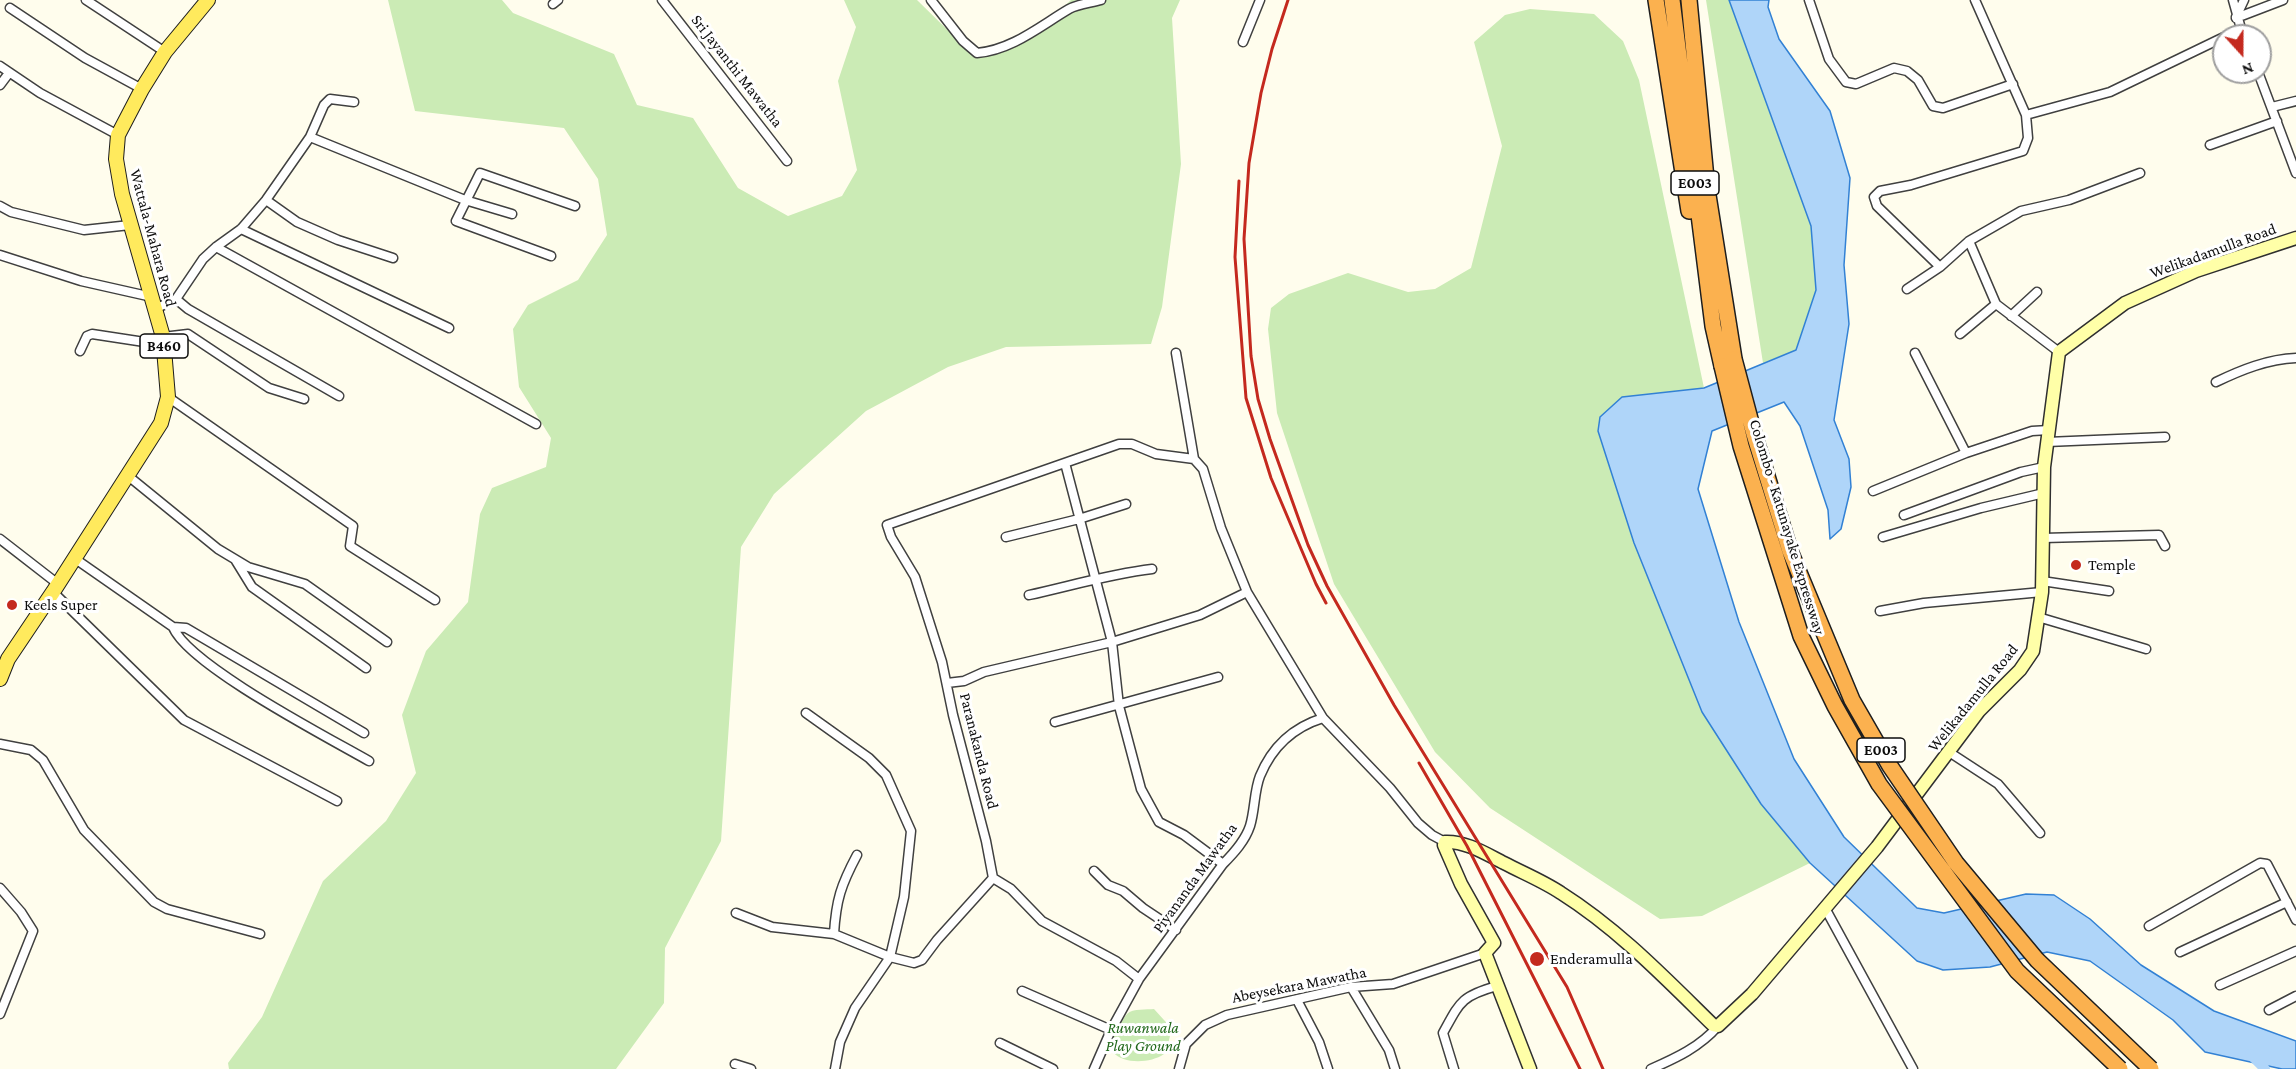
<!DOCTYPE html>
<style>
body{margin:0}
#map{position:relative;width:2296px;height:1069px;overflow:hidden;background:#fffded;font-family:"Crimson Pro",serif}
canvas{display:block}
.north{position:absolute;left:2212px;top:24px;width:60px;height:60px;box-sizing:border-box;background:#fff;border:2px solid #9e9e9e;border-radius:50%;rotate:159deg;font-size:16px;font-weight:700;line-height:24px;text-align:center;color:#0d0d0d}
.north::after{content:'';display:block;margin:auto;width:21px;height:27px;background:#c4291e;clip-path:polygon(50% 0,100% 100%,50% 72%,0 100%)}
</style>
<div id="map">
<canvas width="2296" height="1069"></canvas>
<div class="north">N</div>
</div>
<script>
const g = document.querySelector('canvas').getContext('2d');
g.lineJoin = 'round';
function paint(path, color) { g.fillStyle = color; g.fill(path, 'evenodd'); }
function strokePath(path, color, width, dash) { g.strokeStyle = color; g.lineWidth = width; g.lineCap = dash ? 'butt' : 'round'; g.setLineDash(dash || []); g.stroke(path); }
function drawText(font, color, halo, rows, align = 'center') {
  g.font = font + ' "Crimson Pro",serif'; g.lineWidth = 6; g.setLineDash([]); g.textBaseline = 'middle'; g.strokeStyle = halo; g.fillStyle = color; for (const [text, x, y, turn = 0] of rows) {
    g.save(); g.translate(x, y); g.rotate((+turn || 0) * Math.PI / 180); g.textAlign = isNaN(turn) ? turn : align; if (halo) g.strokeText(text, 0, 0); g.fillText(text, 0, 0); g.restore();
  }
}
paint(new Path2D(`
 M388 0H502L513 13 614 54 637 105 693 118 738 188 788 216 842 196 857 170 838 81 856 27 844 0H917L966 48H994L1046 23 1071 0H1180L1172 18 1181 164 1162 307 1151 344 1006 347 948 367 866 411 774 494 741 547 721 841 665 948 664 1003 616 1069H229L228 1063 262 1017 323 881 386 821 416 773 402 715 426 651 468 602 480 514 492 488 546 467 551 438 519 387 513 329 528 305 578 280 607 235 598 179 564 128 415 111Z
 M1706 0H1729L1811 226 1816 290 1796 350 1763 363Z
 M1530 9 1594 14 1623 41 1639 80 1704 388 1622 397 1599 431 1634 543 1702 712 1761 804 1810 863 1702 916 1660 919 1490 808 1435 752 1334 584 1277 413 1268 329 1271 308 1289 294 1348 273 1408 292 1435 289 1471 268 1502 146 1474 42 1505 15Z
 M1154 1009 1174 1031 1171 1032C1169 1038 1168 1049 1164 1054 1143 1069 1090 1061 1119 1026 1122 1022 1124 1017 1127 1014 1133 1008 1147 1010 1154 1009Z`), '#cbebb5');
const water = new Path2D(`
 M1729 0H1769L1768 7 1779 39 1830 111 1850 178 1844 265 1849 324 1834 420 1849 459 1851 487 1841 529 1830 539 1828 510 1800 426 1784 402 1712 431 1698 489 1739 622 1794 759 1844 837 1917 908 1944 913 2026 894 2054 895 2090 919 2141 965 2214 1011 2296 1041V1069H2282L2205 1052 2173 1020 2090 961 2047 952 1990 967 1943 970 1917 961 1810 863 1761 804 1702 712 1634 543 1598 431 1600 417 1622 397 1704 388 1796 350 1816 290 1811 226Z`);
paint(water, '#afd5f9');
strokePath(water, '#3281d4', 1.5);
strokePath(new Path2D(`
 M2250 1054 2265 1069`), '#afd5f9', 10);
const street = new Path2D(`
 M86 0 165 52
 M662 0 787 161
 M931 0 963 41 977 53C1012 50 1040 26 1069 9 1078 4 1091 3 1101 0
 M1809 0 1829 59 1846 82 1856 84 1894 68 1907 71 1918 80 1933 106 1943 108 2013 84
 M2233 0 2243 36
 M553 4 558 0
 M10 8 85 58 142 89
 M2236 17 2244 0
 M2236 18 2283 0
 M2226 36 2241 29
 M1243 42 1260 0
 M0 66 40 93 118 135
 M2258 72 2296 173
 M0 85 9 73
 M2272 107 2296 101
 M2026 115 2110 92 2224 37
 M310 137 465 200 512 214
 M2210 145 2277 121
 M266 200 297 222 338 240 393 258
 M0 206 11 212 84 230 130 225
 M241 229 449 328
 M1969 241 1996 304 2059 352
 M216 247 536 424
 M0 255 81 281 152 297
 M551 256 456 221 480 173 575 206
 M1940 267 1877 206 1874 197 1880 191 1911 185 2023 151 2028 138 2026 115 1975 0
 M1907 289 1940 267 1969 241 2021 211 2069 200 2140 173
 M176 299 188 309 339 396
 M155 309 176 299 203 259 216 247 241 229 266 200 310 137 324 105 330 99 354 102
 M2011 316 2037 292
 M1960 334 1996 304
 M163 337 188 334 269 388 304 399
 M80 351 87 336 92 334 164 345
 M1176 353 1194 459
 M1915 353 1966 453 2032 431 2049 430
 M2216 382C2241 370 2268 359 2296 358
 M168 397 353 526 350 546 435 600
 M2047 442 2165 437
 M1065 463 1112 642 1119 706 1141 789 1159 822 1184 835 1223 864
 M127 475 218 549 248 567 305 584 387 642
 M1873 491 1966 453
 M1904 515 2021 472 2044 467
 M1006 537 1079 519 1126 504
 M1883 537 1981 508 2044 493
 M2043 538 2159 535 2165 546
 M0 539 58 584
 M74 558 173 627 186 628 203 638 364 733
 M236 561 252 587 366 668
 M2042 581 2109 591
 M53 592 184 720 337 801
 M1029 595C1070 586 1110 574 1152 569
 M1880 611 1924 603 2042 592
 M2038 617 2146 649
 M173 627C188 665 329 738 369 761
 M947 683 964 681 984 672 1112 642 1200 615 1247 592
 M806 713 869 758 886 775 911 831 904 897 890 957 914 963 922 960 937 940 993 878 986 841 953 715 942 662 915 577 891 537 887 525 1119 444H1132L1156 454 1194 459 1203 469 1221 528 1247 592 1323 718 1390 788 1418 823 1432 835 1445 842
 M1055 722 1218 677
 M0 744 31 750 43 760 84 830 154 902 167 909 260 934
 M1949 752 1998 784 2040 833
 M1094 871 1108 885 1123 891 1143 908 1176 930
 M993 878 1011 889 1042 921 1116 961 1139 979
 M0 888 21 912 33 931 0 1014
 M1825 908 1913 1069
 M736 913 772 927 834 934 890 957 855 1008 840 1042 835 1069
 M2149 926 2260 863 2267 864 2296 920
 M834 934C836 900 841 885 857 855
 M2180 952 2287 902
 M2220 985 2296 951
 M1351 987 1389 1050 1395 1069
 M1022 991 1111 1030
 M1297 1000 1319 1042 1328 1069
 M2269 1010 2296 996
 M1000 1043 1053 1069
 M735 1064 751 1069
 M1094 1069 1111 1030 1139 979 1223 864C1234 853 1245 841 1250 826 1255 810 1254 791 1260 776 1272 747 1294 727 1323 718
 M1179 1069 1186 1044 1205 1025 1227 1015 1351 987 1393 984 1485 953
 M1454 1069 1443 1033C1460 1002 1461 996 1497 986
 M1651 1069C1676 1058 1700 1047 1718 1026`);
const secondary = new Path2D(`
 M1530 1069 1485 953 1494 943 1461 884 1444 845 1445 842C1466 841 1486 854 1504 863 1523 873 1543 881 1561 893 1618 929 1665 978 1713 1025L1718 1026 1752 994 1877 847 1979 711 2020 670 2033 651 2042 592 2044 467 2059 352 2125 303 2196 271 2296 238`);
const primary = new Path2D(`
 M0 679 8 659 53 592 161 423 168 397 163 337 122 194 116 159 118 135 142 89 165 52 208 0`);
const highway = new Path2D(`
 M1656 0 1689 211
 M1672 0 1713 326 1722 366
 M1689 0 1707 189 1734 359`);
strokePath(street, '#404040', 11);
strokePath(secondary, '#2f2f2f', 15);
strokePath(primary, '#1e1e1e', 16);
strokePath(highway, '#1e1e1e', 18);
strokePath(street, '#fff', 8);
strokePath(secondary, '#ffffa8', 12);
strokePath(primary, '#ffea5d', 14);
strokePath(highway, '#fbb14f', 15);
strokePath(new Path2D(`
 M1288 0 1272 49 1261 93 1249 163 1244 239 1251 356 1258 399 1270 439 1308 545 1327 586 1394 705 1567 987 1603 1069
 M1239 181 1235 257 1246 398 1271 478 1316 584 1326 603
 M1419 763 1467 846 1580 1069`), '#c4291e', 3);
const highwayBridge = new Path2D(`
 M1734 359 1754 434 1790 551 1852 700 1890 766 1956 863 2037 960 2151 1069
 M1722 366 1741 446 1801 636 1835 706 1879 784 2017 971 2120 1069`);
strokePath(highwayBridge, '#1e1e1e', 18, []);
strokePath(highwayBridge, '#fbb14f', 15);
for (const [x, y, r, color] of [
 [2076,565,6,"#c4291e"],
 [12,605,6,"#c4291e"],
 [1537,959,8,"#c4291e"]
]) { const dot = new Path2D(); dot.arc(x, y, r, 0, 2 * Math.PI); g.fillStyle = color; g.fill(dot); strokePath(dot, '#fff', 2); }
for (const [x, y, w] of [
 [1695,183,48],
 [164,346,48],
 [1881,750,48]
]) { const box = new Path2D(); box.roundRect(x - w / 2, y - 12, w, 24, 4.5); g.fillStyle = '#fff'; g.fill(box); strokePath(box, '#0d0d0d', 1.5); }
drawText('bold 15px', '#0d0d0d', null, [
 ["E003",1695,183],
 ["B460",164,346],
 ["E003",1881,750]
]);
drawText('16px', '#0d0d0d', '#fff', [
 ["Sri Jayanthi Mawatha",737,71,52],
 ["Wattala-Mahara Road",153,238,75],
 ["Welikadamulla Road",2213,251,-20],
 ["Colombo - Katunayake Expressway",1787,527,73],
 ["Welikadamulla Road",1973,698,-51],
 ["Paranakanda Road",979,751,76],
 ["Piyananda Mawatha",1195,878,-54],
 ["Abeysekara Mawatha",1299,985,-11]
]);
drawText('16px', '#0d0d0d', '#fff', [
 ["Temple",2088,565],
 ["Keels Super",24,605],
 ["Enderamulla",1550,959]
], 'left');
drawText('italic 16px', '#21681a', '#fff', [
 ["Ruwanwala",1143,1028],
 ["Play Ground",1143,1046]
]);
</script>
